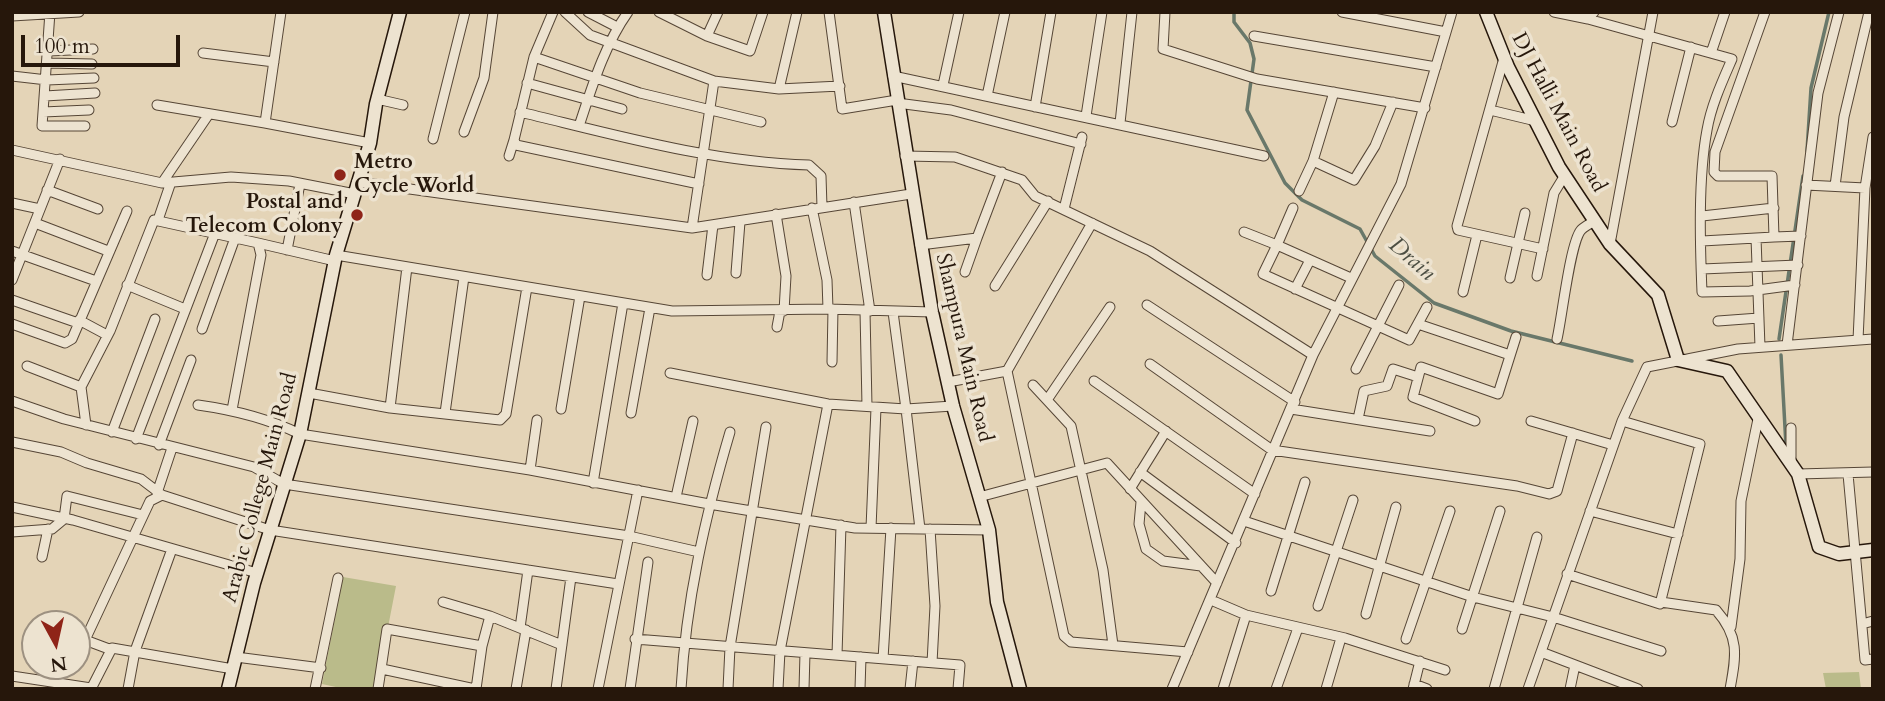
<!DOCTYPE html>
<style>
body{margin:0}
#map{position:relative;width:1885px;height:701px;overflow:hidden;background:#e4d4b7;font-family:Cardo,serif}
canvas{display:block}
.frame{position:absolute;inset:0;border:14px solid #26170b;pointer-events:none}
.north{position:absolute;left:21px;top:610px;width:70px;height:70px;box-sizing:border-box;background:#ede3d0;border:2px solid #9d9181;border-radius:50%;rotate:172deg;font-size:19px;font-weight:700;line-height:28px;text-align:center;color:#26170b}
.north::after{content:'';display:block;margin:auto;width:24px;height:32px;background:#8f2418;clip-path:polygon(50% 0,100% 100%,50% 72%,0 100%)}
.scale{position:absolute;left:21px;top:35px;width:159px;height:32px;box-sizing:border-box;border:4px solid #26170b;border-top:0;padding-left:9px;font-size:21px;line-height:24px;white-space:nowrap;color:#26170b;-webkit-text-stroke:5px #ede3d0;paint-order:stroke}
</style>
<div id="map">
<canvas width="1885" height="701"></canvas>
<div class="frame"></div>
<div class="north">N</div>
<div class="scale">100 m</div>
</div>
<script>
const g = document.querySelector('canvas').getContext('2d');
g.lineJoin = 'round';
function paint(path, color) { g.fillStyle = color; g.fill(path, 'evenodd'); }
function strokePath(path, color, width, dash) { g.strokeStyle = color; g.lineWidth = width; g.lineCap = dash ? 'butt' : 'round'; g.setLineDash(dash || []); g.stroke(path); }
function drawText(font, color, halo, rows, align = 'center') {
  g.font = font + ' Cardo,serif'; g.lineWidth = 7; g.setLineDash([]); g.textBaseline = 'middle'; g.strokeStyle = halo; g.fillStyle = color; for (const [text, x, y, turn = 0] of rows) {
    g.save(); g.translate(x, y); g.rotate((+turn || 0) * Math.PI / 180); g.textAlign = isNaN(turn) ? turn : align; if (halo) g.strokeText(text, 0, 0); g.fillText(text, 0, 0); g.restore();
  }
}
paint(new Path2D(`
 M343 577 396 586 376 689H345L322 684Z
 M1859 672 1861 689H1826L1823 673Z`), '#babb8a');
strokePath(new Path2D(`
 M1234 12V22L1250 43 1254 59 1247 110 1285 183 1302 200 1360 229 1375 256 1434 303 1511 331 1632 361
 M1807 151 1811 88 1829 12
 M1779 339 1803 176
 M1781 355 1786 446`), '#69786a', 3.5);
const street = new Path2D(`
 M50 12 42 126H85
 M553 12 534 57 514 140 516 145 699 184
 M565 12 590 35 714 81 779 89 840 86
 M588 12 617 27
 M659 12 707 36 750 51 763 12
 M829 12 842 109 897 100
 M1165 12 1163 49 1257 79 1425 108
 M1342 12 1446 32
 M1554 12 1588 19
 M1594 12 1588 19 1732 59C1722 82 1711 106 1707 130 1698 178 1700 244 1702 292L1750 291 1795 285
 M12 16 79 12
 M707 36 718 12
 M1254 36 1436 67
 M49 51 93 49
 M203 53 274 62
 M1711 53 1725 12
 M534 57 640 93 761 122
 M1504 58 1457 226 1458 230 1543 249
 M48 63 92 64
 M12 76 47 80 94 78
 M893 76 1264 156
 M527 83 622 109
 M943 85 959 12
 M779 89 797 12
 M45 96 95 93
 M987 96 1005 12
 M377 99 403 105
 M897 103 951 110 1081 144
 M157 105 265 123 281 12
 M1035 107 1051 12
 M1490 110 1536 121
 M43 112 89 110
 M520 112C616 135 710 162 809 165L821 176 822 207
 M1086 116 1102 12
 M1672 122 1691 47
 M265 123 370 143
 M1120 123 1132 12
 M579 126C592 87 604 46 628 12
 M464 132 484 78 493 12
 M433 139 465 12
 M12 150 162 183 209 114
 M509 156 514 140
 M905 156 955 157 1022 180 1035 196 1150 251 1313 355
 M1313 161 1354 180 1375 146 1393 102
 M359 182 692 228 911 194
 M162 183 231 177 289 181 355 194
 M1806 185 1865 188
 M1835 186 1844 117 1869 12
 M47 190 98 209
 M1299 191 1313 161 1334 92
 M854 202 870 311
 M12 203 40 209
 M812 208 827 280 828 309
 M1293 208 1277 245 1351 278
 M1064 209 1082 137
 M776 214 786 276 784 311
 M1702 216 1774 208
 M158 220 171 182
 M35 223 108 251
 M1092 223 1007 371 1064 636 1071 642 1188 652
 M692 228 714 81
 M1244 232 1277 245 1263 274 1409 340 1427 307
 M1774 237 1801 236
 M1756 238 1760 347
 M1702 241 1774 237 1772 176H1718L1714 172 1715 152 1765 12
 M1610 244 1653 12
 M920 245 977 238 1002 172
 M287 250 300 184
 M12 251 96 281
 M336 255 672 311 828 309 932 312
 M1702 269 1798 265
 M965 272 977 238
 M736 273 740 222
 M707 275 713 225
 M1537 276 1554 193 1565 175
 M1510 278 1525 213
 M12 280 60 159
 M127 285 185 309
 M995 286 1048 201
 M1295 289 1310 260
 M1463 292 1477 235
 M12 300 78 323
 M1147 305 1295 402
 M865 311 867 406
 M79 320 107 335
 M1718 321 1759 318
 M12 324 65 343 72 339 127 211
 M1418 324 1510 355
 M777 327 780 311
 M202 329 235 238
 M1557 339C1562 318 1570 243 1581 230 1584 227 1591 223 1595 221
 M1858 340 1865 188 1873 137
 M1787 345 1818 93 1839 12
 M832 362 833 309
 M1150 364 1272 450 1517 486 1549 494 1557 491 1573 433
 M27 366 81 387 86 425
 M1356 369 1399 285
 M670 373 828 404 906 409 893 312
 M1094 381 1255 494
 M948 382 1007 371
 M1033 385 1071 426 1103 570 1113 645
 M81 387 110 331 154 220 258 243
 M309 393 390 408 500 420 506 414 527 287
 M1047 400 1110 307
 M12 401 64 419 254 467 284 484 629 536 699 552
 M198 405C234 410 267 418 300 434L530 470 709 504 855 528 989 530
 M390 408 407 267
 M561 409 580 296
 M1291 409 1430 431
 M232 410 261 255 258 243 335 261
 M445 413 464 277
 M631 413 650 308
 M1358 419 1364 391 1387 386 1393 369 1418 377
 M1475 421 1413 397 1421 367 1498 394 1516 337
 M1531 421 1613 445
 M1791 428V463
 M112 432 155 319
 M136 439 215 233
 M12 442 61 452 87 463 141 479 162 495 270 530 618 584
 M159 445 191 360
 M530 470 537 420
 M1140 472 1236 543
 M1798 474 1873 472
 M1848 474 1865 660 1873 659
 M593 483 623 303
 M1130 489 1166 431
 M157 493 172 448
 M676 497 693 421
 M979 497 1107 463 1217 583
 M1141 502 1139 524 1146 549 1163 561 1201 566
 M12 507 73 520 257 573
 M1590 511 1678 534
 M64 519 67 496 143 515
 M1244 521 1473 597 1553 617 1661 651
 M871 528 876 408
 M920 529 906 409 953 406
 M930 529 935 606 932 663
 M12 532 52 529 64 519
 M42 557 48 529
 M1567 574 1660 604 1700 444 1622 421
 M1271 591 1305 482
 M1211 600 1246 615 1345 638 1445 670
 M443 602 490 616 562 645
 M1661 602 1716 610C1740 637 1736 656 1730 689
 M1318 606 1353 500
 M1366 614 1396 507
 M1862 624 1873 621
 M1731 627 1740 559 1741 501 1758 419
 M520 628 528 570
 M1462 629 1500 511
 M635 639 960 665 958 689
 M1406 639 1450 511
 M482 646 490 616
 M109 649 85 640 150 501 162 495
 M1541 652 1638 689
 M837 655 841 525
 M236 657 321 668
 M883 659 891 528
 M382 669 475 689
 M12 676 91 688
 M1414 684 1427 689
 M91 689 112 648 233 669
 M128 689 135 651 172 549
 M315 689 338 578
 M378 689 387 629 482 646 476 689
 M516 689 526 630
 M556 689 571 577
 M598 689 638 490
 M630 689 648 562
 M681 689C686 601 705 517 730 432
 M728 689 730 647 766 427
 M778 689 780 651 828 404
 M804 689 805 653
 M860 689 861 657
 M910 689 913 661
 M1172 689 1313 355 1401 184 1452 12
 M1223 689 1246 615
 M1276 689 1298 628
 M1326 689 1341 638
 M1413 689 1420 661
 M1494 689 1537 537
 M1528 689 1622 421 1647 367 1738 349 1873 339
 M1570 689 1575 665`);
const secondary = new Path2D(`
 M884 12 932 312 953 406 989 530 997 602 1020 689
 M1486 12 1508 67 1559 167 1610 244 1658 295 1678 360 1727 371 1798 474 1819 547 1839 554 1873 550
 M228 689 254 583 300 434 336 255 370 143 376 104 400 12`);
strokePath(street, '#564636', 11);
strokePath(secondary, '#26170b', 15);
strokePath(street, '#ede3d0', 9);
strokePath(secondary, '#ede3d0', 12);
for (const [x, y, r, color] of [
 [340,175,7,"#8f2418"],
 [357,215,7,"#8f2418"]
]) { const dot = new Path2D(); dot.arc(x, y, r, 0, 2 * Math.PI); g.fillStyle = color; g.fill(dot); strokePath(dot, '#ede3d0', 2.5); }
drawText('21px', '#26170b', '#ede3d0', [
 ["DJ Halli Main Road",1558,113,62],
 ["Shampura Main Road",963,348,77],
 ["Arabic College Main Road",261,488,-75]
]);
drawText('bold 21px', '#26170b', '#ede3d0', [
 ["Metro",354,163],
 ["Cycle World",354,187],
 ["Postal and",343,203,"right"],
 ["Telecom Colony",343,227,"right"]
], 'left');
drawText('italic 23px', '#4d4f43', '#ede3d0', [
 ["Drain",1411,260,41]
]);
</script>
